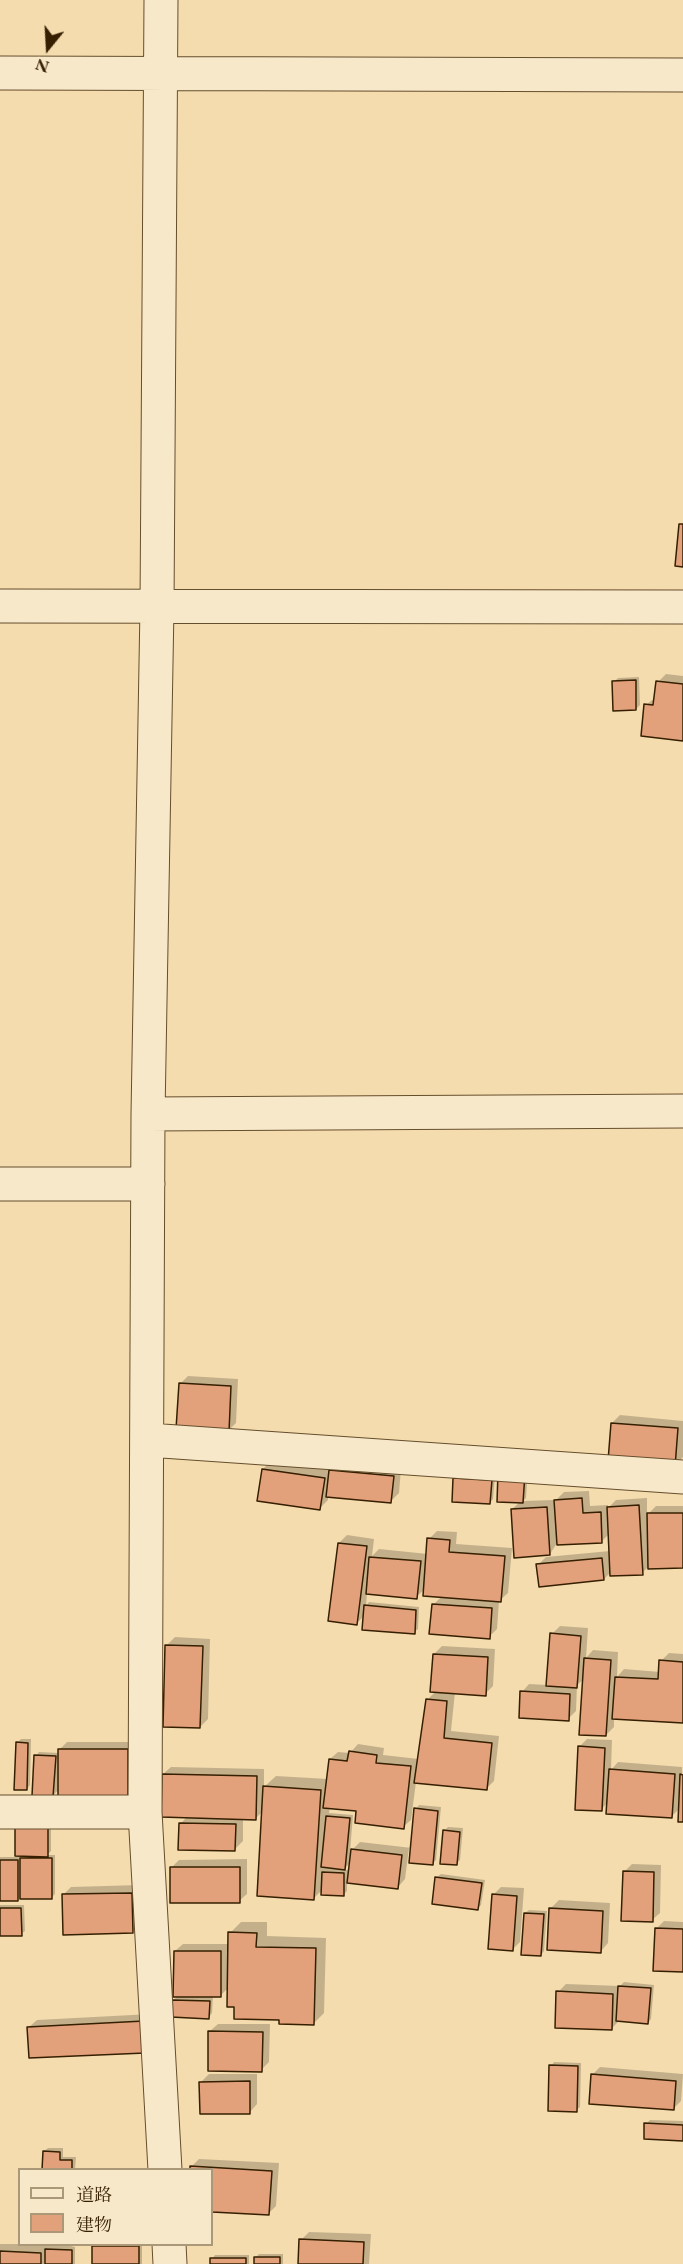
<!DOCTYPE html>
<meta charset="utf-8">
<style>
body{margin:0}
#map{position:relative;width:683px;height:2264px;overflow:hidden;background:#f4dcae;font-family:"EB Garamond","Noto Serif JP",serif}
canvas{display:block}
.legend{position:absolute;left:18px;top:2168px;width:195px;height:78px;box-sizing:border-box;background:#f8e8ca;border:2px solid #aa9879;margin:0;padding:8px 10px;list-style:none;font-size:18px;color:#351f00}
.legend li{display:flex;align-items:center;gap:12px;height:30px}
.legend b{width:30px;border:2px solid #aa9879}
.north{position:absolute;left:18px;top:18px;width:60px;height:60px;-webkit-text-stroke:4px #f8e8ca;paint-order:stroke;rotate:198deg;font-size:16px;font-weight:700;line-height:24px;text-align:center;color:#351f00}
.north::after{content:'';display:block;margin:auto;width:21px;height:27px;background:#351f00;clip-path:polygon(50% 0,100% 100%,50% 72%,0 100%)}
</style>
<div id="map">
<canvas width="683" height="2264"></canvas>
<ul class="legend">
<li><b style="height:8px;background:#f8e8ca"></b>道路</li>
<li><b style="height:16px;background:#e2a17b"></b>建物</li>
</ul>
<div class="north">N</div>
</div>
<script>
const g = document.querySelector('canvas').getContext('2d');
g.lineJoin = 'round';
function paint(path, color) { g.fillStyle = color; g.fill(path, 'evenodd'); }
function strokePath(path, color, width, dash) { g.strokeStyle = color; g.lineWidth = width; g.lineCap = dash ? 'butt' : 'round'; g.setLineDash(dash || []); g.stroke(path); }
paint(new Path2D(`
 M666 674 683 676V740L646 705 656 697 658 682Z
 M639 677 640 705 636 709 614 682 618 678Z
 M188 1376 238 1379 236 1423 228 1431 180 1384Z
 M620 1415 683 1421V1457L675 1466 612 1423Z
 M271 1461 331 1470 338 1463 401 1469 399 1493 391 1501 328 1496V1500L320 1508 263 1469Z
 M528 1469 526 1498 523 1501 554 1500V1502L564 1492 589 1491 590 1506 608 1505V1508L616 1500 647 1498V1515L656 1506H683V1567H648L642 1573 612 1571 604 1579 538 1565 546 1557 610 1551V1533L602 1541 557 1543 550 1554 512 1509 520 1502 498 1501Z
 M458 1475 495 1477 493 1499 490 1503 454 1479Z
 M437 1531 457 1532 456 1544 512 1548 508 1593 499 1601 497 1629 489 1637 433 1605 442 1596 425 1589 416 1597 367 1593 366 1606 369 1602 419 1607 418 1629 414 1632 365 1615 357 1623 339 1543 347 1535 374 1539 372 1556 379 1549 428 1554 429 1539Z
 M560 1626 588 1628 586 1658 593 1650 618 1652 617 1677 624 1669 660 1672 661 1661 669 1653 683 1654V1721L614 1718V1727L606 1735 584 1679 577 1685 576 1711 568 1719 522 1692 529 1684 548 1685 552 1634Z
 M175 1637 210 1639 208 1719 200 1727 167 1645Z
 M442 1646 495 1649 493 1686 485 1694 455 1692 451 1731 499 1736 494 1781 486 1789 416 1782 411 1820 403 1827 358 1810 330 1807 329 1813 353 1815 350 1852 360 1842 412 1848 416 1809 419 1805 441 1807 436 1860 433 1863 409 1848 405 1879 398 1887 347 1882V1891L343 1895 323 1889 314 1898 263 1811 255 1819 243 1818V1841L235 1849 180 1824 188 1816 163 1774 171 1767 264 1769V1787L276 1776 328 1779 330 1759 338 1752 350 1753 358 1744 384 1748 383 1755 419 1759 427 1700 436 1691 434 1654ZM351 1862 350 1870H343Z
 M21 1739H31L30 1785 27 1789 17 1743Z
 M587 1739 612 1740 611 1770 618 1762 682 1767 683 1821 680 1808 671 1817 608 1802 601 1810 579 1747Z
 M67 1742H135V1787L127 1795 59 1789 53 1796 36 1756 39 1752 59 1753V1750Z
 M51 1822V1851L47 1855H55V1894L51 1898 0 1899V1857H16L17 1825Z
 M448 1827 463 1828 460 1860 457 1863 444 1831Z
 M247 1859V1894L239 1901 171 1868 179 1860Z
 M632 1864 661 1865 660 1913 652 1920 624 1872Z
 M441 1874 485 1880 481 1905 477 1909 437 1877Z
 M139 1885 140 1924 132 1932 63 1895 71 1887Z
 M501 1887 524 1888 520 1942 512 1950 494 1894Z
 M559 1900 610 1903 608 1943 601 1951 551 1908Z
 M0 1905H24L25 1931 21 1934 0 1935Z
 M529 1910 547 1911 544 1951 541 1955 525 1913Z
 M664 1921 683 1922V1971L656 1929Z
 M241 1922H267V1936L326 1938 324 2013 313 2024 236 2005 229 1987 220 1996H213L212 2013 209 2017 173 2000 178 1996 175 1951 183 1944H230V1933Z
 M624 1982 654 1985 651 2019 648 2023 620 2020 611 2029 558 1992 566 1984 620 1986Z
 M151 2014 152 2044 29 2027 37 2020Z
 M218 2024H270L269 2062 261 2070 210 2031Z
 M554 2062 581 2063 580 2107 576 2110 551 2066Z
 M600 2067 683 2074 681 2101 673 2109 592 2075Z
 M209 2074H257V2104L250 2112 201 2082Z
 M650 2120 683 2121V2139L646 2124Z
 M48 2148H63V2157H76L75 2170H44V2151Z
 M199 2159 279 2163 276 2206 268 2214 212 2211V2170L191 2167Z
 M309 2232 371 2234 369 2264H300L301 2240Z
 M0 2244H73L71 2246 75 2247V2264H0Z
 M96 2244H142V2264H93L94 2246Z
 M259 2254H283V2264H256V2257Z
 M215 2255H249V2264H212V2259Z`), '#0003');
const building = new Path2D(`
 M679 524H683V567L675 566Z
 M636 680V710L613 711 612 681Z
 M656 681 683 684V741L641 736 644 704 653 705Z
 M179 1383 231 1386 229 1432 176 1429Z
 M611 1423 678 1428 675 1467 608 1461Z
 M262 1469 325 1478 320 1510 257 1501Z
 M329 1470 394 1476 391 1503 326 1497Z
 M498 1472 525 1473 523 1503 497 1502Z
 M453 1478 492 1480 490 1504 452 1502Z
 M582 1498 583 1513 601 1512 602 1543 557 1545 554 1500Z
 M639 1505 643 1575 610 1576 607 1507Z
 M547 1507 550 1555 514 1558 511 1509Z
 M647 1513H683V1568L648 1569Z
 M427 1538 450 1540 449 1552 505 1556 501 1602 423 1596Z
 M338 1543 367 1546 357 1625 328 1621Z
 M369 1557 421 1561 417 1599 366 1594Z
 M602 1558 604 1580 539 1587 536 1564Z
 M432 1604 492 1608 490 1639 429 1634Z
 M364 1605 416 1610 415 1634 362 1630Z
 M550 1633 581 1636 577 1688 546 1686Z
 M165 1645 203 1646 200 1728 163 1727Z
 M433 1654 488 1657 486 1696 430 1692Z
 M584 1658 611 1660 606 1736 579 1735Z
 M659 1660 683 1662V1723L612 1719 615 1677 658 1679Z
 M520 1691 570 1694 569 1721 519 1718Z
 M426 1699 447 1701 444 1738 492 1743 487 1790 414 1783Z
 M16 1742 28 1743 27 1790H14Z
 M578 1746 605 1748 602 1811 575 1810Z
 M58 1749H128V1796H58Z
 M349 1751 377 1755 376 1763 411 1766 404 1829 355 1823 356 1811 323 1808 329 1759 347 1761Z
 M34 1755 56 1756 53 1797 32 1796Z
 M609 1769 675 1774 672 1818 606 1814Z
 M162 1774 257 1776 256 1820 161 1817Z
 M680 1774 683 1775V1822H678Z
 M263 1786 321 1790 314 1900 257 1896Z
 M414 1808 438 1811 433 1865 409 1863Z
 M326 1816 350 1818 345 1870 321 1867Z
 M179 1823 236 1824 235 1851 178 1850Z
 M15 1824 48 1825V1857L15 1856Z
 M443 1830 460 1832 457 1865 440 1864Z
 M351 1849 402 1855 398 1889 347 1883Z
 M20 1858H52V1899H20Z
 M0 1860H18V1901H0Z
 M170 1867H240V1903H170Z
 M623 1871 654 1872 653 1922 621 1921Z
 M322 1872 344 1873V1896L321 1895Z
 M435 1877 482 1883 478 1910 432 1904Z
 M132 1893 133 1933 63 1935 62 1894Z
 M492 1894 517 1896 513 1951 488 1949Z
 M0 1908H21L22 1936H0Z
 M549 1908 603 1911 601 1953 547 1950Z
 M524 1913 544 1914 541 1956 521 1955Z
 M655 1928 683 1929V1972L653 1971Z
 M228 1932 257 1933 256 1947 316 1948 314 2025 279 2024V2020L234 2019V2007H227Z
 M174 1951H221V1997H173Z
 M618 1986 651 1988 648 2024 616 2021Z
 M556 1991 613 1994 612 2030 555 2028Z
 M172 2000 210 2001 209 2019 171 2017Z
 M144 2021 145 2053 29 2058 27 2027Z
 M208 2031 263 2032 262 2072 208 2071Z
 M549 2065 578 2066 577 2112 548 2111Z
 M591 2074 676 2081 674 2110 589 2104Z
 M250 2081V2114H200L199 2082Z
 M644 2123 683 2125V2141L644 2139Z
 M43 2151 60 2152V2160H72V2170H42Z
 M190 2166 272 2171 269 2215 212 2212V2170H190Z
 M299 2239 364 2242 363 2264H298Z
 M92 2246H139V2264H92Z
 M45 2249 72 2250V2264H45Z
 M0 2251 41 2253V2264H0Z
 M254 2257H280V2264H254Z
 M210 2258H246V2264H210Z`);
paint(building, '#e2a17b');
strokePath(building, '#351f00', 1.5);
const street = new Path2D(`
 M161 0 157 607 148 1114 145 1812 165 2170
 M0 73 683 75
 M0 606 683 607
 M148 1114 683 1111
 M0 1184H148
 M148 1440 683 1477
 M0 1812H145
 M169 2244 170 2264`);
strokePath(street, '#654e2c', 35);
strokePath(street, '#f8e8ca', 33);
</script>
